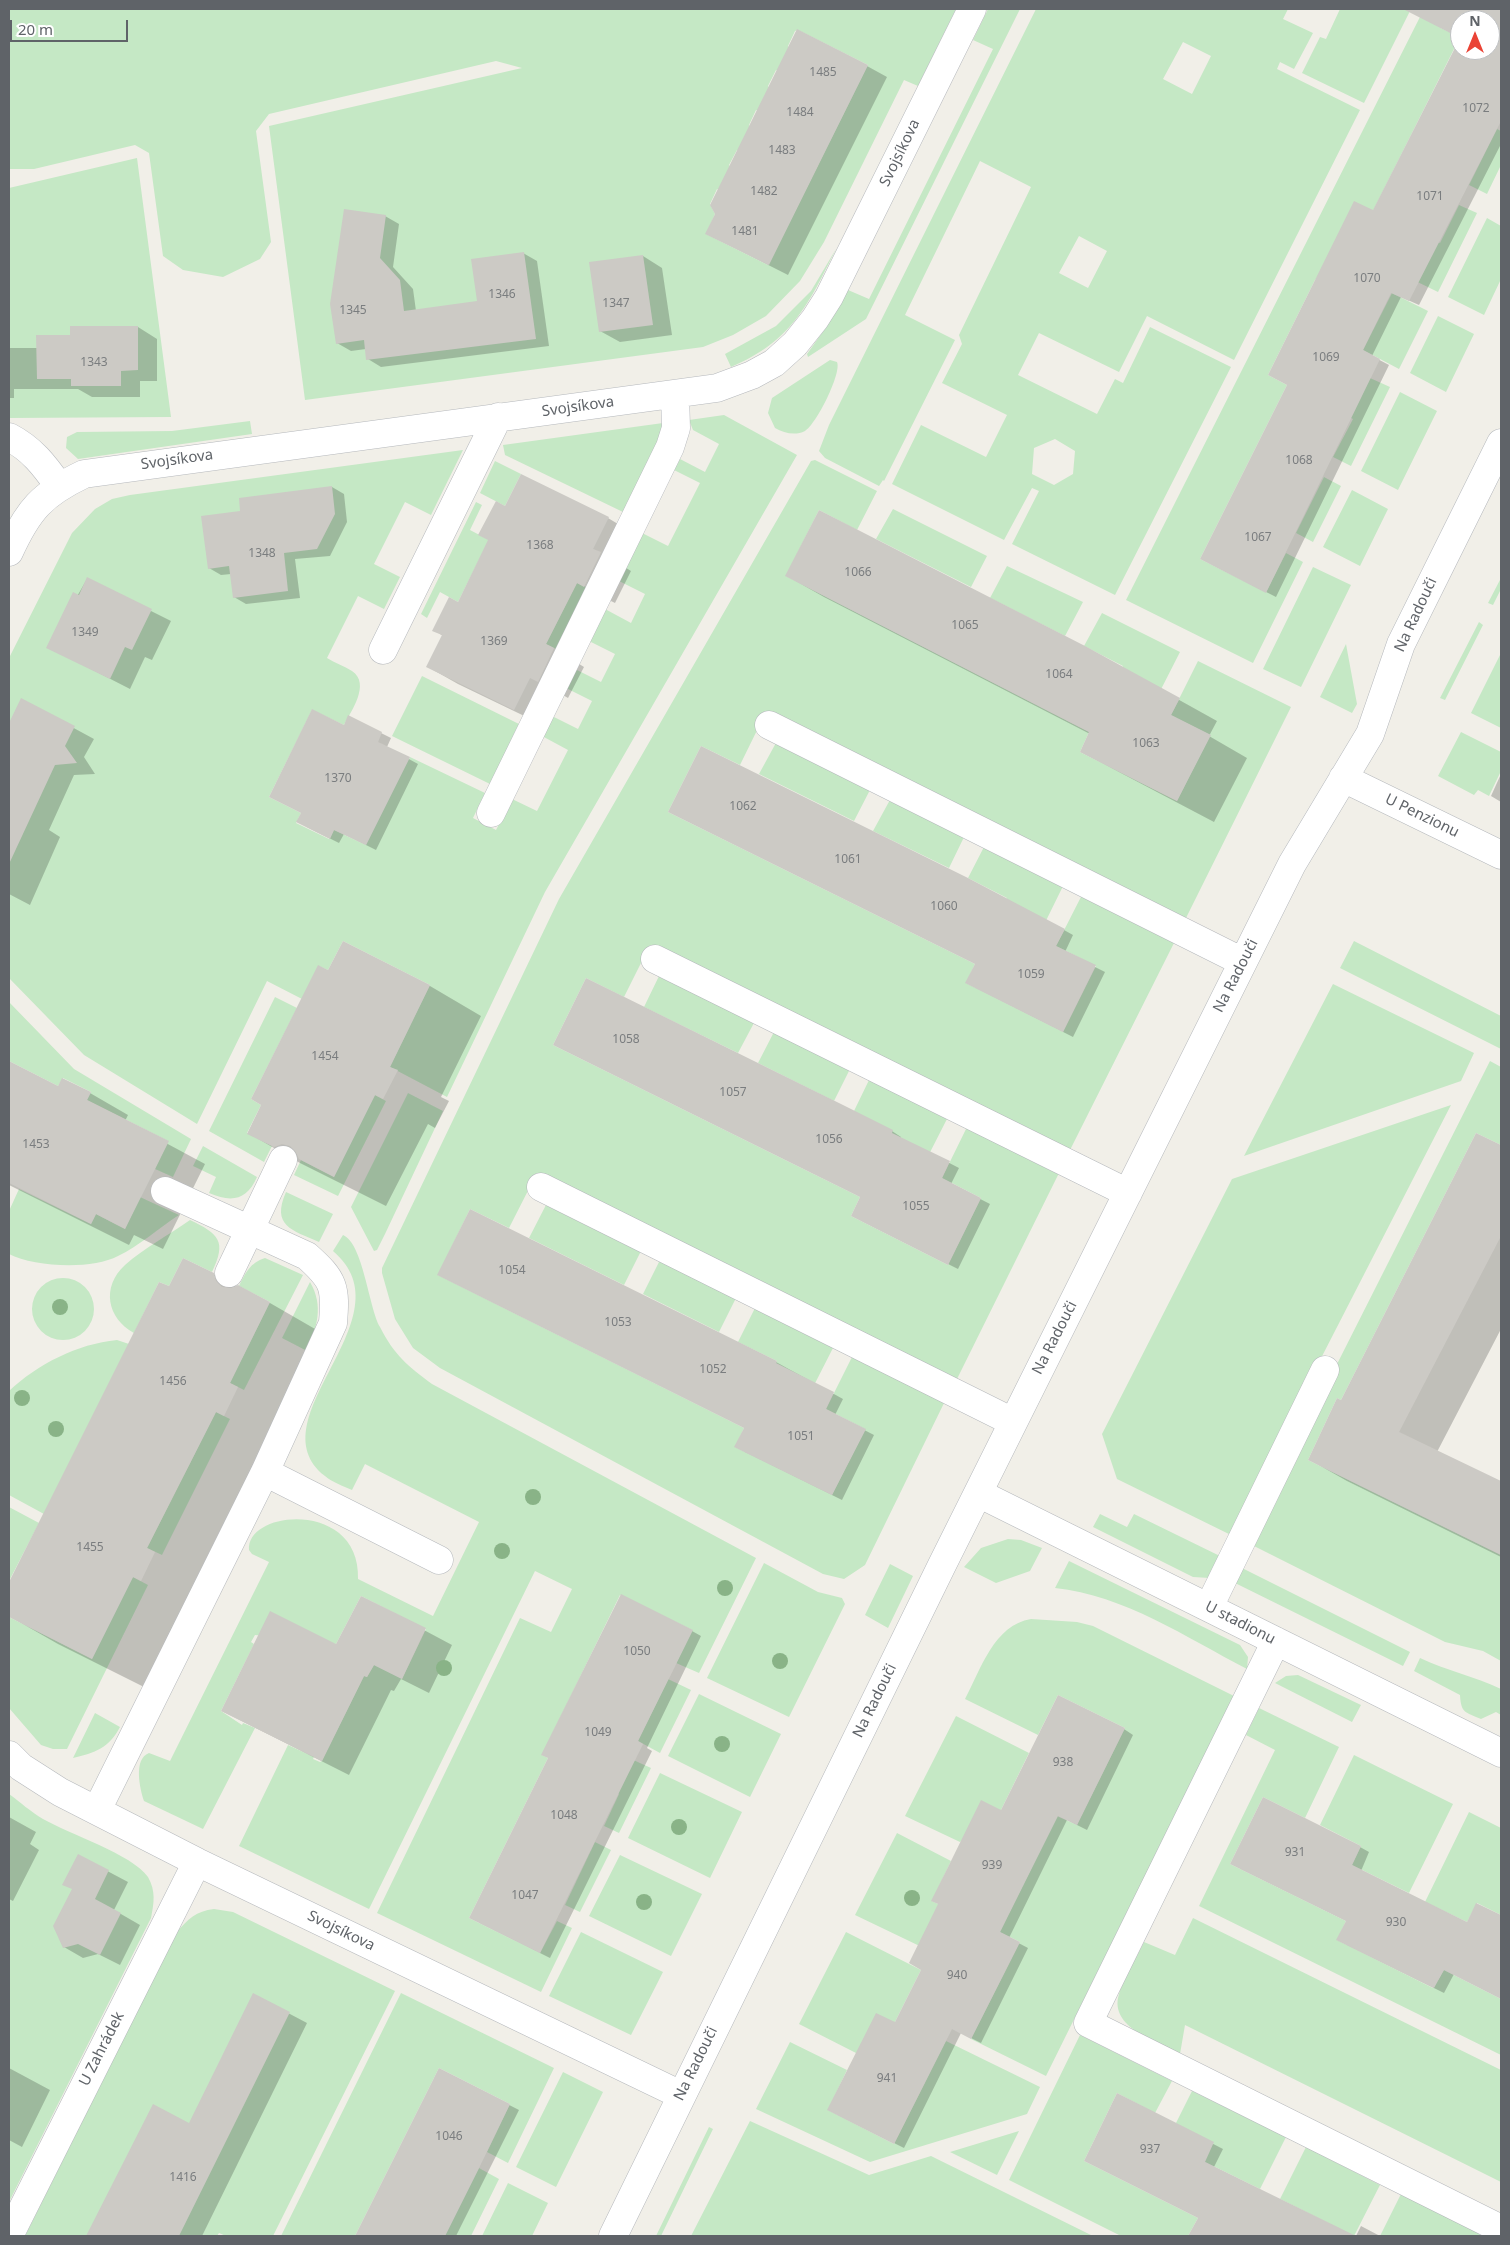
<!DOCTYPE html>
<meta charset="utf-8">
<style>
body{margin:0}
#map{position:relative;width:1510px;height:2245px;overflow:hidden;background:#f1efe8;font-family:"Noto Sans",sans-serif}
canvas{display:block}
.frame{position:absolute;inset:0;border:10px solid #5f6368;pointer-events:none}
.north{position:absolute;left:1450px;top:10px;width:50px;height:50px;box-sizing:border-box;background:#fff;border:1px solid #bfc1c3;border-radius:50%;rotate:0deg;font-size:14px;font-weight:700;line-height:20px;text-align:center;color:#5f6368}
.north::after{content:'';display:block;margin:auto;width:18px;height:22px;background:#ea4335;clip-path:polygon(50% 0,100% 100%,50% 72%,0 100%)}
.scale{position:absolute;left:10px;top:20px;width:118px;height:22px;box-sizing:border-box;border:2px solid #5f6368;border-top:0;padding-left:6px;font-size:15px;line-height:18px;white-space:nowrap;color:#5f6368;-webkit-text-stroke:4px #fff;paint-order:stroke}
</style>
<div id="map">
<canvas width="1510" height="2245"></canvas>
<div class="frame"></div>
<div class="north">N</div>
<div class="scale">20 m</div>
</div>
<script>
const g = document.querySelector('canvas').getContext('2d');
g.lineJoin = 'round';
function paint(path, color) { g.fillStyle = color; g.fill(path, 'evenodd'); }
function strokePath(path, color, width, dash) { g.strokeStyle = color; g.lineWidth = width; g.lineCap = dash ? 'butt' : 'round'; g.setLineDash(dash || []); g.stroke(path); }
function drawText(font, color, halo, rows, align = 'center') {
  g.font = font + ' "Noto Sans",sans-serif'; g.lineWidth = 4; g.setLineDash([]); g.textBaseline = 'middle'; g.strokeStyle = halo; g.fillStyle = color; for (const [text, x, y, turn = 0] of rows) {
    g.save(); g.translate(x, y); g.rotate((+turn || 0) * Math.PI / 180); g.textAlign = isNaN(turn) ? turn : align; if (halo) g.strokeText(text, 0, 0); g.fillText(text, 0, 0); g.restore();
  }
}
paint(new Path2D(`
 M9 9H956L918 86 904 80 824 242 800 281 766 316 733 335 703 347 305 400 269 126 522 68 496 61 269 114 256 131 271 242 260 259 223 277 183 270 163 256 149 153 135 145 34 169H9ZM798 30 868 65 768 265 706 234 715 214 710 204 717 189 725 193 734 175 729 165 737 150 745 153 754 135 749 125 756 110 764 113 774 96 768 86 776 70 784 74 793 56 788 46 795 31Z
 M988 9H1020L866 319 808 357 807 354 827 326 848 290 869 299 993 49 973 40Z
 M1036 9H1288L1283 19 1313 33 1294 69 1280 62 1277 69 1360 110 1234 360 1147 316 1119 372 1039 333 1018 375 1097 414 1115 379 1123 383 1150 327 1231 367 1115 595 1012 544 1039 491 1032 488 1004 540 892 484 921 425 986 457 1007 415 942 383 962 344 959 335 1031 187 980 161 905 315 955 340 884 481 883 480 879 486 825 458 819 451 829 425ZM1183 42 1211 56 1192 94 1163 79ZM1079 236 1107 251 1088 288 1059 273ZM1055 439 1075 451 1073 474 1054 485 1032 474 1034 448Z
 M1340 9H1411L1364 103 1302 73 1320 37 1326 39Z
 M1424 9H1451L1441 28 1460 37 1373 211 1315 280 1268 375 1287 385 1200 559 1266 592 1286 553 1303 562 1253 663 1126 600Z
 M1497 129 1501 131V165L1487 194 1469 185Z
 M137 158 171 417 9 418V188Z
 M1459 205 1477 213 1438 292 1401 274 1421 234 1440 243Z
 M1487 218 1501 226V279L1484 315 1448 297Z
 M836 249C808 305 792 341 731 367L725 354 776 326 811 291Z
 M1392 293 1428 311 1399 369 1363 350Z
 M1438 316 1474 334 1446 392 1410 373Z
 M830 360 837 362C842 373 816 425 805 431 795 436 784 433 775 428L768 413 772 398Z
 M1370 378 1390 387 1351 466 1333 457 1353 419 1334 409Z
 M1400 392 1437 411 1398 490 1361 471Z
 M724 415 797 455 545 892 447 1097 390 1067 430 985 343 941 328 970 319 966 302 999 267 981 197 1124 84 1055 9 978V658L72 533 95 509 112 499 130 495 463 450 431 515 405 502 374 564 400 577 384 609 358 596 327 658C335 663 344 666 352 671 371 684 351 711 344 725L312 710 269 797 301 813 296 823 329 839 334 830 366 845 410 757 485 793 473 818 496 830 512 799 537 811 568 750 542 736 552 716 578 729 592 701 566 688 575 669 601 682 615 654 589 641 605 609 631 623 645 594 619 581 642 533 668 546 700 483 674 470 680 459 705 472 719 444 693 430 689 420Z
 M250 421 252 434 78 459 66 448 67 437 77 432 172 431Z
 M663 423 658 442 623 512 505 455 503 445Z
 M815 460 877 491 857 530 819 510 786 576 1089 732 1080 752 1177 801 1210 735 1171 715 1198 661 1291 707 1185 920 766 712 740 765 701 746 668 812 975 964 966 983 1063 1032 1096 966 1056 946 1083 893 1176 939 1069 1152 650 945 624 997 586 978 553 1045 860 1197 851 1216 948 1265 981 1198 942 1178 967 1127 1059 1173 956 1381 537 1173 509 1228 470 1209 438 1275 744 1428 735 1447 832 1495 865 1429 826 1409 853 1355 945 1401 865 1565 844 1579 823 1574 440 1368 413 1348 395 1319 382 1273V1268L559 899 811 461Z
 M495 461 521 474 505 506 480 493Z
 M1324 477 1341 486 1313 542 1296 533Z
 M1352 490 1388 509 1360 566 1323 547Z
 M476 502 482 505 470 530 489 540 458 602 440 592 427 618 421 614Z
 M893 509 987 556 971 587 876 539Z
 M1007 566 1083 602 1065 636 990 598Z
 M1313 567 1351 585 1301 687 1263 669Z
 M1501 578V589L1493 605 1488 603Z
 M577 583 586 587 556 649 546 644Z
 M1102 613 1180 652 1153 705 1114 685 1123 666 1084 646Z
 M1479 622 1483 625 1445 700 1440 698Z
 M1346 644 1357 704 1352 713 1320 697Z
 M1501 653V728L1471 713Z
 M422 676 519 724 490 784 392 736Z
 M1461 732 1501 752V771L1489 796 1478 790 1474 795 1438 776Z
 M777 741 871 788 854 821 759 774Z
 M891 798 965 835 949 868 873 831Z
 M985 845 1064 884 1038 937 998 917 1007 898 968 878Z
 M1354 941 1501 1016V1049L1340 968Z
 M660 974 755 1021 738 1053 644 1007Z
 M1333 984 1474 1053 1461 1081 1244 1156Z
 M275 997 297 1008 251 1099 261 1105 247 1133 272 1146 264 1162 209 1131Z
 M9 1002 74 1069 191 1139 173 1177 155 1169 168 1141 87 1100 91 1092 63 1078 58 1086 9 1061Z
 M775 1030 850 1069 834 1101 758 1063Z
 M1490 1061 1501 1067V1145L1476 1133 1341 1400 1337 1398 1308 1460 1501 1555V1661L1483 1651 1445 1642 1252 1545 1332 1374Z
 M870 1078 948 1117 922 1168 854 1111Z
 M408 1093 443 1111 385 1234 377 1250 374 1251 351 1207Z
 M375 1095 386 1101 338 1196 294 1175 301 1160 334 1177Z
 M1451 1105 1317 1366 1235 1537 1117 1479 1102 1434 1232 1179Z
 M203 1146 257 1177C247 1200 232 1203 209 1193L216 1177 193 1166Z
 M19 1189 91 1224 96 1214 125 1229 140 1197 179 1215C159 1228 139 1246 118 1256 92 1270 34 1267 9 1254V1211Z
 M286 1192 333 1214 319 1242C292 1230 271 1226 286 1192Z
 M547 1203 641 1251 624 1285 529 1238Z
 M190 1220C219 1234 227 1241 212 1272L183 1258 169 1286 159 1282 134 1333C107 1318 101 1287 125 1265 144 1248 169 1235 190 1220Z
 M343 1235C363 1243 369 1308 380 1327 394 1355 408 1366 432 1384L756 1558 699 1673 676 1663 692 1630 620 1595 542 1755 548 1758 469 1918 540 1953 557 1921 572 1928 541 1992 377 1913 520 1618 551 1632 572 1589 535 1571 369 1909 239 1846 288 1745 314 1757 313 1759 320 1762 322 1761 364 1676 367 1677 374 1665 402 1679 426 1629 361 1596 336 1644 255 1635 251 1642 254 1644 221 1711 242 1725 243 1723 255 1728 203 1829 144 1801C140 1789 133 1759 149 1753L170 1761 269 1562 252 1554 249 1550C246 1509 361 1500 358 1579L433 1616 479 1522 365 1464 352 1490C343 1486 332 1482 325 1476 253 1418 412 1318 333 1251Z
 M265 1258 303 1275 244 1390 230 1383 270 1302 239 1286C246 1272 250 1263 265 1258Z
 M660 1260 736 1298 719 1332 643 1294Z
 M32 1309a31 31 0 1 1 62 0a31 31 0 1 1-62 0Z
 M310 1282C324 1306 317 1327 307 1351L282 1338Z
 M755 1308 834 1346 807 1399 767 1380 777 1361 738 1342Z
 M117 1340 129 1344 44 1514 9 1495V1391C38 1364 77 1344 117 1340Z
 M216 1412 230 1419 162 1555 147 1548Z
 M9 1507 39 1523 9 1581 19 1586 9 1606Z
 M1100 1514 1127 1527 1134 1514 1224 1558 1210 1578 1193 1577 1093 1527Z
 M1008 1539 1021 1540 1042 1548 1030 1571 996 1583 964 1567 981 1548Z
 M1069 1561 1240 1645 1248 1657 1247 1669C1187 1638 1124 1595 1055 1588Z
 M764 1563 818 1592 842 1598 845 1604 789 1717 707 1678Z
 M890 1564 913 1576 888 1628 865 1615Z
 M1240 1567 1410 1652 1403 1666 1233 1582Z
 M133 1577 148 1585 67 1749H53L41 1745 9 1708V1617L92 1659Z
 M1031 1619 1077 1622 1093 1626 1234 1696 1046 2076 971 2039 1020 1942 1000 1932 1057 1816 1077 1825 1125 1728 1058 1695 1038 1735 965 1699C981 1669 994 1625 1031 1619Z
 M1420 1658C1447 1671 1474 1676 1501 1689V1715L1496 1712 1481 1719C1465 1712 1461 1713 1460 1695L1414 1671Z
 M1298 1675 1361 1705 1352 1722 1275 1683 1286 1676Z
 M668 1679 691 1690 660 1753 638 1741Z
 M699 1694 781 1734 750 1797 668 1756Z
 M1259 1708 1339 1747 1305 1818 1263 1797 1230 1864 1346 1921 1337 1940 1433 1988 1444 1970 1501 1999V2055L1199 1906 1275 1750 1246 1735Z
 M95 1713 120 1727C109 1748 95 1753 73 1758Z
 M956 1716 1029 1753 1001 1810 960 1842 905 1816Z
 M1354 1755 1453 1804 1409 1893 1352 1865 1361 1846 1320 1825Z
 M629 1758 651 1768 619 1833 604 1826 619 1794 613 1791Z
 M660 1773 742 1812 710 1878 628 1838Z
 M9 1794C20 1802 31 1812 43 1819 69 1834 132 1854 148 1877 156 1891 154 1903 151 1918L9 2202Z
 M1469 1812 1501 1828V1915L1477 1903 1467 1922 1425 1902Z
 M897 1833 951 1861 932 1901 950 1910 930 1951 855 1915Z
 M595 1842 611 1850 580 1912 565 1905Z
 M620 1855 702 1894 671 1956 589 1916Z
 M214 1909 233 1912 395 1991 273 2236H226L219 2233 217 2236H25L176 1933C188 1919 196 1911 214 1909Z
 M1193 1918 1501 2070V2182L1185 2025 1180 2054C1160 2043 1112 2029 1118 1998 1122 1979 1136 1959 1144 1942L1175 1955Z
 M581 1932 663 1972 631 2035 549 1996Z
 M846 1932 921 1970 895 2022 856 2053 799 2024Z
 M401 1993 554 2068 508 2163 487 2152 510 2104 439 2068 355 2236H281Z
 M1080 2035 1172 2081 1155 2113 1117 2093 1084 2161 1198 2218 1188 2236H1121L1009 2180Z
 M946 2041 1040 2087 1027 2114 870 2162 756 2109 790 2042 847 2070 828 2110 894 2144Z
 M563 2072 603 2092 556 2187 516 2167Z
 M1192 2091 1286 2137 1260 2189 1205 2162 1176 2123Z
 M750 2121 869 2175 931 2156 1093 2236H691Z
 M709 2127 713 2129 661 2236H656Z
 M1019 2131 997 2175 950 2152Z
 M1306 2147 1380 2185 1354 2236 1280 2199Z
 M479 2168 499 2179 471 2236H445Z
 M508 2183 548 2203 532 2236H482Z
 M1401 2194 1480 2234 1479 2236H1380Z`), '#c5e8c5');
paint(new Path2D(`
 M1452 9H1501V144L1419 305 1401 297 1372 356 1389 365 1276 597 1211 564 1374 212 1460 40V50H1490V20H1460V37L1443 28Z
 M867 66 887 77 788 275 707 234Z
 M385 216 399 224 393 267 413 289 416 311 478 302 523 253 537 261 549 346 381 367 368 359 366 349 351 351 337 343Z
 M643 256 662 268 672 335 620 342 600 331Z
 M72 327H138L157 339V381H140V397H92L78 389H14V398H9V348H38L72 336Z
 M332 487 344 494 347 522 330 556 295 559 300 598 246 604 234 597 231 574 221 575 209 568 242 512Z
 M506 508 608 518 638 536 623 566 631 571 615 603 607 599 576 662 584 667 568 698 561 694 545 726 458 684 428 667 443 636 434 630 459 603Z
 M787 576 1084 647 1217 721 1209 736 1247 758 1214 822 1081 752 1090 734 824 597Z
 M87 579 171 621 152 660 145 657 130 689 48 647Z
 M22 700 94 739 84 757 95 774 74 775 49 830 60 837 30 905 9 894V726Z
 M349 717 391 738 387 747 418 764 376 850 344 834 339 843 307 827Z
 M1501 774V802L1491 796Z
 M1064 930 1073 935 1065 952 1105 972 1073 1037 976 988Z
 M343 943 430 986 481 1016 441 1097 449 1101 435 1128 428 1124 386 1206 300 1163 248 1133Z
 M9 1062 59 1088 63 1079 90 1093 128 1115 125 1121 205 1164 163 1249 134 1235 129 1245 9 1185Z
 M892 1131 901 1137V1138L959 1168 951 1184 990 1204 958 1269 862 1221Z
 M1477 1135 1501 1147V1329L1437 1452 1501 1482V1557L1347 1481 1310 1460 1342 1402Z
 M213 1274 270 1303 322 1333 144 1687 58 1644 9 1616V1609L169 1288Z
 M776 1362 843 1399 835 1415 874 1435 842 1500 745 1452V1428Z
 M362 1597 452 1645 429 1693 401 1679 394 1691 391 1690 349 1775 222 1711 336 1646Z
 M692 1631 701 1636 647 1748 652 1751 550 1958 480 1923 549 1758Z
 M1124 1729 1133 1735 1087 1830 1067 1820 1009 1938 1028 1948 981 2043 961 2033 904 2148 838 2115 895 2024Z
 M9 1817 36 1832 30 1844 39 1850 13 1901 9 1899Z
 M1360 1847 1369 1852 1361 1871 1467 1924 1477 1905 1501 1917V1998L1454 1974 1444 1993 1347 1945V1921L1241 1869Z
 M79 1856 128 1882 114 1910 140 1925 120 1965 98 1954 83 1958 64 1947Z
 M254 1995 307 2023 202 2236H88L153 2106 189 2125Z
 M9 2068 50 2090 22 2147 9 2140Z
 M439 2069 519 2110 456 2236H356Z
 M1118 2095 1223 2149 1214 2167 1353 2236H1190L1199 2218Z
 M1361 2226 1380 2236H1356Z`), '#0003');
paint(new Path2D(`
 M1403 9H1501V121L1409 301 1391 293 1363 350 1380 359 1266 593 1200 559 1287 385 1268 375 1315 280 1354 201 1373 210 1460 38ZM1460 20H1490V50H1460Z
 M797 29 868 65 769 265 705 234 715 214 710 205Z
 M344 209 386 215 380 258 400 280 404 311 477 301 471 259 524 252 536 339 366 360 364 340 336 344 330 304Z
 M643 255 653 325 599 332 589 262Z
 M70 326H138V370L121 371V386H71V379H37L36 335H70Z
 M521 474 609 517 593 549 601 552 584 587 577 583 546 644 554 648 538 682 530 678 514 710 426 667 442 635 432 631 449 597 458 602 488 540 478 535 496 501 505 506Z
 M332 486 335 514 317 549 284 553 288 591 233 598 229 566 208 569 201 516 240 511 239 498Z
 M819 510 1085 646 1180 698 1171 715 1211 735 1177 801 1080 752 1089 732 785 576Z
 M87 577 152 609 132 650 125 647 110 679 46 648 73 592 79 595Z
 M21 698 75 726 65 746 77 763 55 765 9 864V723Z
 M312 709 344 725 348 715 382 732 378 742 410 757 366 845 334 830 330 839 296 822 301 813 269 797Z
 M701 746 968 878 1065 929 1056 946 1096 965 1063 1032 965 983 975 964 668 812Z
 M343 941 430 985 390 1067 398 1070 383 1099 375 1095 334 1177 299 1159 296 1152 290 1146 282 1144 274 1147 247 1134 261 1105 251 1099 318 965 328 970Z
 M586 978 843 1105 893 1130 892 1133 950 1161 942 1178 981 1198 948 1265 851 1216 860 1197 553 1045Z
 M9 1061 58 1086 62 1078 91 1092 87 1100 169 1141 125 1229 96 1214 91 1224 9 1183Z
 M1476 1133 1501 1145V1236L1399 1432 1501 1481V1555L1308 1460 1337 1398 1341 1400Z
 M470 1209 777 1361 776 1363 834 1392 826 1409 866 1429 832 1495 734 1447 744 1428 437 1275Z
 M183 1258 214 1273 216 1281 222 1287 231 1288 238 1285 270 1302 230 1383 238 1387 224 1416 216 1412 147 1548 155 1552 141 1581 133 1577 92 1659 9 1617V1582L159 1282 169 1286Z
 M621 1594 693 1630 638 1741 643 1744 540 1953 469 1918 548 1758 541 1755Z
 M361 1596 426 1628 402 1679 374 1665 367 1677 364 1676 322 1761 221 1711 270 1611 336 1644Z
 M1058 1695 1125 1728 1077 1825 1058 1816 1000 1932 1020 1942 971 2039 952 2029 894 2144 827 2110 876 2013 895 2022 921 1970 909 1963 938 1904 931 1901 951 1861 981 1800 1001 1810Z
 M1263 1797 1361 1846 1352 1865 1467 1922 1476 1903 1501 1915V1999L1444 1970 1434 1988 1336 1940 1346 1921 1230 1864Z
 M78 1854 109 1870 95 1899 121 1913 100 1955 78 1944 63 1948 53 1926 72 1889 62 1885Z
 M253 1993 290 2012 179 2236H86L153 2104 189 2123Z
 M439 2068 510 2104 479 2168 445 2236H355Z
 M1117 2093 1214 2142 1205 2162 1356 2236H1188L1198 2218 1084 2161Z`), '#cccac5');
const minor = new Path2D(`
 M9 437C32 449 44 465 59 486
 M9 552C28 510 42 494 84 474L717 388 752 375 774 363 795 344 815 319 829 297 972 9
 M383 650 498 417
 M769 725 1243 962
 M1343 778 1501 855
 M491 813 670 447 676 428 675 394
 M655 959 1128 1193
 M541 1187 1013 1422
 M229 1273 283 1160
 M265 1472 439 1560
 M978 1493 1501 1753
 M1209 1607 1325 1370
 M1276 1641 1088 2023 1501 2229
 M9 1755 21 1767 60 1792 197 1862 681 2095
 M97 1810 265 1472 333 1323C336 1287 334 1280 307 1256L165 1191
 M9 2236 197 1862
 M613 2236 942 1565 1292 864 1370 734 1401 644 1501 443`);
strokePath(minor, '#b5b8bc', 29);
strokePath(minor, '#fff', 28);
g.fillStyle = '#89b387';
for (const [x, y] of [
 [60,1307],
 [22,1398],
 [56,1429],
 [533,1497],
 [502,1551],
 [725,1588],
 [780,1661],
 [444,1668],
 [722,1744],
 [679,1827],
 [912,1898],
 [644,1902]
]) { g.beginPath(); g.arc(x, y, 8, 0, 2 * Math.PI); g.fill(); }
drawText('12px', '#7a7d7f', null, [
 ["1485",823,73],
 ["1072",1476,109],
 ["1484",800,113],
 ["1483",782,151],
 ["1482",764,192],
 ["1071",1430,197],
 ["1481",745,232],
 ["1070",1367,279],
 ["1346",502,295],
 ["1347",616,304],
 ["1345",353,311],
 ["1069",1326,358],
 ["1343",94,363],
 ["1068",1299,461],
 ["1067",1258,538],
 ["1368",540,546],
 ["1348",262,554],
 ["1066",858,573],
 ["1065",965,626],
 ["1349",85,633],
 ["1369",494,642],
 ["1064",1059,675],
 ["1063",1146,744],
 ["1370",338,779],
 ["1062",743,807],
 ["1061",848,860],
 ["1060",944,907],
 ["1059",1031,975],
 ["1058",626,1040],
 ["1454",325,1057],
 ["1057",733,1093],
 ["1056",829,1140],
 ["1453",36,1145],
 ["1055",916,1207],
 ["1054",512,1271],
 ["1053",618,1323],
 ["1052",713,1370],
 ["1456",173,1382],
 ["1051",801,1437],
 ["1455",90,1548],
 ["1050",637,1652],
 ["1049",598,1733],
 ["938",1063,1763],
 ["1048",564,1816],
 ["931",1295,1853],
 ["939",992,1866],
 ["1047",525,1896],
 ["930",1396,1923],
 ["940",957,1976],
 ["941",887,2079],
 ["1046",449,2137],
 ["937",1150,2150],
 ["1416",183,2178]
]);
drawText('15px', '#5f6368', '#fff', [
 ["Svojsíkova",900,153,-64],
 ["Svojsíkova",578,407,-8],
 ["Svojsíkova",177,460,-8],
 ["Na Radouči",1416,615,-65],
 ["U Penzionu",1422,816,26],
 ["Na Radouči",1236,976,-63],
 ["Na Radouči",1055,1338,-63],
 ["U stadionu",1240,1623,27],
 ["Na Radouči",875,1701,-64],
 ["Svojsíkova",341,1931,26],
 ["U Zahrádek",102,2049,-63],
 ["Na Radouči",696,2064,-64]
]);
</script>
